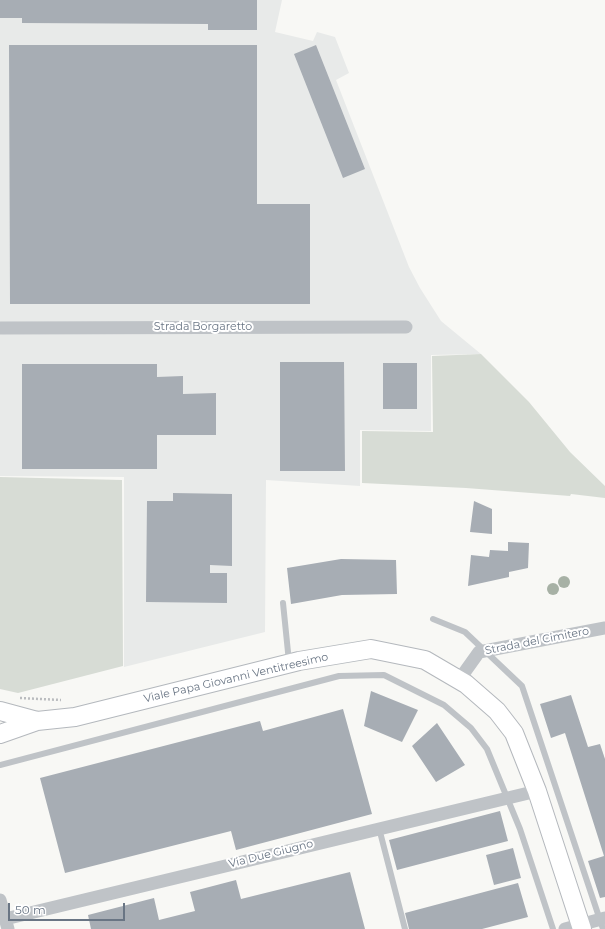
<!DOCTYPE html>
<style>
body{margin:0}
#map{position:relative;width:605px;height:929px;overflow:hidden;background:#f8f8f5;font-family:Montserrat,sans-serif}
canvas{display:block}
.scale{position:absolute;left:8px;top:903px;width:117px;height:18px;box-sizing:border-box;border:2px solid #697584;border-top:0;padding-left:5px;font-size:12px;line-height:14px;white-space:nowrap;color:#697584;-webkit-text-stroke:3px #fff;paint-order:stroke}
</style>
<div id="map">
<canvas width="605" height="929"></canvas>
<div class="scale">50 m</div>
</div>
<script>
const g = document.querySelector('canvas').getContext('2d');
g.lineJoin = 'round';
function paint(path, color) { g.fillStyle = color; g.fill(path, 'evenodd'); }
function strokePath(path, color, width, dash) { g.strokeStyle = color; g.lineWidth = width; g.lineCap = dash ? 'butt' : 'round'; g.setLineDash(dash || []); g.stroke(path); }
function drawText(font, color, halo, rows, align = 'center') {
  g.font = font + ' Montserrat,sans-serif'; g.lineWidth = 4; g.setLineDash([]); g.textBaseline = 'middle'; g.strokeStyle = halo; g.fillStyle = color; for (const [text, x, y, turn = 0] of rows) {
    g.save(); g.translate(x, y); g.rotate((+turn || 0) * Math.PI / 180); g.textAlign = isNaN(turn) ? turn : align; if (halo) g.strokeText(text, 0, 0); g.fillText(text, 0, 0); g.restore();
  }
}
paint(new Path2D(`
 M0 0H282L275 32 313 41 317 32 335 37 349 73 336 80 409 267 420 288 441 321 481 354 431 355V431L360 430V486L266 480 265 632 124 667V477L0 476Z`), '#e8eae9');
paint(new Path2D(`
 M481 354 529 402 570 452 605 486V498L571 494 570 496 466 488 362 483V431L433 432 432 356Z
 M0 477 122 480 123 666 18 693 0 689Z`), '#d7dcd5');
paint(new Path2D(`
 M0 0H257V30H208V24L22 23V18H0Z
 M9 45H257V204H310V304H10Z
 M316 45 365 169 343 178 294 54Z
 M280 362H344L345 471H280Z
 M383 363H417V409H383Z
 M22 364H157V377L183 376V394L216 393V435H157V469H22Z
 M173 493 232 494V566L210 565V573H227V603L146 602 147 501H173Z
 M474 501 492 509V534L470 532Z
 M508 542 529 543 528 568 509 572V577L468 586 471 555 489 557 490 550 508 551Z
 M341 559 396 560 397 594 342 595 291 604 287 568Z
 M371 691 418 710 402 742 364 726Z
 M571 695 588 747 600 744 605 759V897L600 898 588 861 604 856 565 733 551 738 540 704Z
 M343 709 372 814 236 850 231 831 65 873 40 778 260 721 263 731Z
 M437 723 465 765 436 782 412 746Z
 M500 811 508 841 397 870 389 840Z
 M513 848 521 878 494 885 486 855Z
 M350 872 365 929H91L88 915 154 898 159 920 195 911 190 892 236 880 241 899Z
 M518 883 528 917 482 929H409L405 913Z`), '#a7adb4');
const secondary = new Path2D(`
 M0 711 37 721
 M0 734 37 721 75 717 299 661 371 649 425 660 466 684 497 711 514 733 537 791 582 929`);
strokePath(secondary, '#b4b8bd', 20);
strokePath(new Path2D(`
 M20 698 61 700`), '#babcbf', 2.5, [2, 2]);
strokePath(new Path2D(`
 M283 603 289 662
 M433 619 465 632 522 686 603 929
 M0 765 339 676 384 675 444 705 471 728 487 749 520 829 553 929
 M379 828 405 929`), '#bfc3c7', 6);
strokePath(new Path2D(`
 M0 328 406 327
 M459 680 479 652 605 628
 M0 900 8 929
 M5 919 537 791
 M565 929 605 918`), '#bfc3c7', 13);
strokePath(secondary, '#fff', 18);
g.fillStyle = '#a7b1a5';
for (const [x, y] of [
 [564,582],
 [553,589]
]) { g.beginPath(); g.arc(x, y, 6, 0, 2 * Math.PI); g.fill(); }
drawText('11px', '#697584', '#fff', [
 ["Strada Borgaretto",203,327],
 ["Strada del Cimitero",537,641,-11],
 ["Viale Papa Giovanni Ventitreesimo",236,678,-13],
 ["Via Due Giugno",271,854,-14]
]);
</script>
